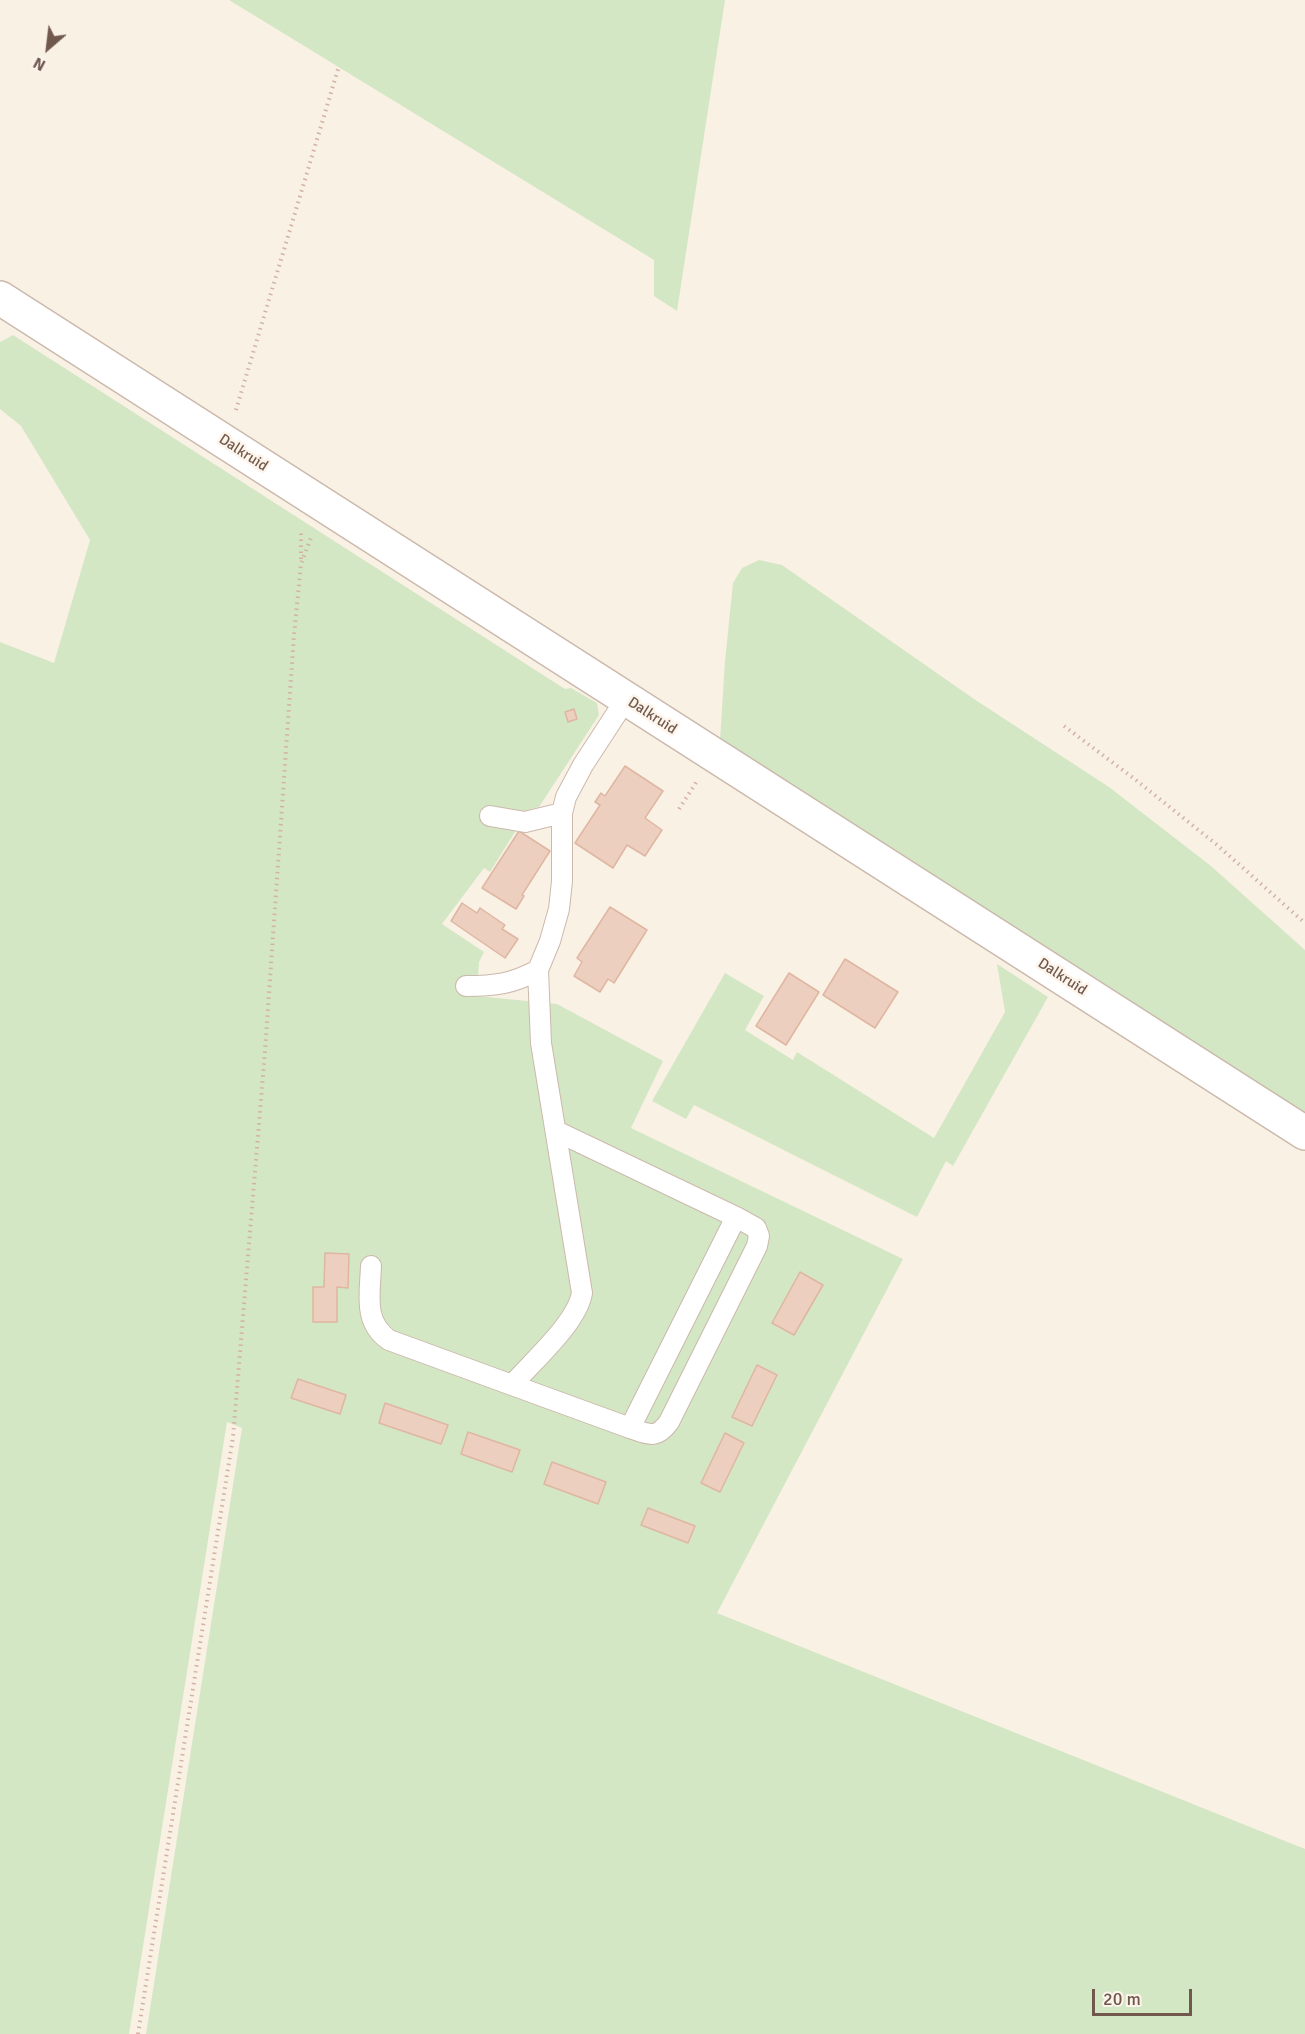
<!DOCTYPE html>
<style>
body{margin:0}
#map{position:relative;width:1305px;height:2034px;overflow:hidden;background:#faf1e5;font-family:Signika,sans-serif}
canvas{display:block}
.north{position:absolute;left:18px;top:18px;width:60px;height:60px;-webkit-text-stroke:4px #fdf5eb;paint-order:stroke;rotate:208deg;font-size:16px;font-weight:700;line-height:24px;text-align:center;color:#71584d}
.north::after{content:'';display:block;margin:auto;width:21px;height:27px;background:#71584d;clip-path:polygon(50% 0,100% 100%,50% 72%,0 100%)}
.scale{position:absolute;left:1092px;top:1989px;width:100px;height:27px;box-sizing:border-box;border:3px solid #71584d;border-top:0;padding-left:8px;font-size:18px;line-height:21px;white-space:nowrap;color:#71584d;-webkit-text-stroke:4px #fdf5eb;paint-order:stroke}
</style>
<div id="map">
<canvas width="1305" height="2034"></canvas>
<div class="north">N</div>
<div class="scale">20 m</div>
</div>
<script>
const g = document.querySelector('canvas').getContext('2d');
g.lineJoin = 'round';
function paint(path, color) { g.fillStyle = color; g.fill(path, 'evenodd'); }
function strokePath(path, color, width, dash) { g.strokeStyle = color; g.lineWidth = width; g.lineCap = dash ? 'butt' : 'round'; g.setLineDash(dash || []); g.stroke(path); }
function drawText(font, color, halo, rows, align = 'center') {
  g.font = font + ' Signika,sans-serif'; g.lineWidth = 5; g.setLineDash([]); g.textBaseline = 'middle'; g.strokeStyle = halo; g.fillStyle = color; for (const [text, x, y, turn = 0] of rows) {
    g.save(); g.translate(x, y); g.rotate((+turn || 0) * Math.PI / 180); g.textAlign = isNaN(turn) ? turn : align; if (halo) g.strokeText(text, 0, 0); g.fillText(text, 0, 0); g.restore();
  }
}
paint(new Path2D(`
 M229 0H725L677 311 654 296V260Z
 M13 335 565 689 571 688 597 703 599 715 539 807 520 812 511 809 515 832 490 872 484 868 442 924 484 952 479 962 477 996 557 1004 663 1061 631 1128 903 1259 717 1613 1305 1849V2034H146L242 1428 227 1422 129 2034H0V642L54 663 90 540 21 426 0 409V342Z
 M759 560 782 565 974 699 1109 787 1211 866 1305 950V1116L720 740 725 661 733 583 742 568Z
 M997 964 1048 997 953 1166 946 1161 917 1217 694 1105 686 1119 652 1101 725 973 764 996 745 1030 793 1060 797 1052 934 1138 1005 1012Z`), '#d4e7c5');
const building = new Path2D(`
 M574 709 577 719 568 722 565 712Z
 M625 766 663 791 645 818 662 830 645 856 627 845 613 868 575 843 600 805 595 802 601 793 605 796Z
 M519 831 550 851 522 895 524 896 516 909 482 888Z
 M462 903 477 913 480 908 505 925 502 929 518 939 505 958 451 921Z
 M610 907 647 930 614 983 608 979 600 992 574 976 582 962 577 958Z
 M845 959 898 992 875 1028 823 995Z
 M789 973 819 992 786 1045 756 1026Z
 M325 1253 349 1254 348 1288 337 1287V1322H313V1287H324Z
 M800 1272 823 1285 794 1335 772 1323Z
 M757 1365 777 1375 752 1426 732 1417Z
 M298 1379 346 1395 340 1414 291 1398Z
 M385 1403 448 1425 441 1444 379 1423Z
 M468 1432 520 1450 512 1472 461 1454Z
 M725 1433 744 1443 720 1492 701 1483Z
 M552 1462 606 1482 598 1504 544 1484Z
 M648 1508 695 1526 688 1543 641 1525Z`);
paint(building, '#edcfbf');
strokePath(building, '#dfb6a1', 1.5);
const service = new Path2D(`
 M490 816 525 822 562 813
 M466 986C495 986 512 984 538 970
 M371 1266C370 1294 363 1322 389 1340L512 1385C532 1362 577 1323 582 1293L541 1043 538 970 550 941 559 909 562 881V813L566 797 583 765 626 699
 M512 1385 630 1428 736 1217 556 1131
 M630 1428C648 1434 656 1440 669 1422L757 1246 759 1236 756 1228 736 1217`);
const minor = new Path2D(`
 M0 298 1305 1133`);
strokePath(service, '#cbb9ac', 22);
strokePath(minor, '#cbb9ac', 36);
strokePath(new Path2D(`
 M236 410 339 66
 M301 559V531
 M1064 726 1132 777 1216 844 1305 923
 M679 809 697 781
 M138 2034 233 1437 265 1051 294 635 301 564 312 535`), '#d2b3a3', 4, [1.5, 4.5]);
strokePath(service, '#fff', 20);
strokePath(minor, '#fff', 33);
drawText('15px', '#71584d', '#fdf5eb', [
 ["Dalkruid",243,453,33],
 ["Dalkruid",652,716,33],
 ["Dalkruid",1062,977,33]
]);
</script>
